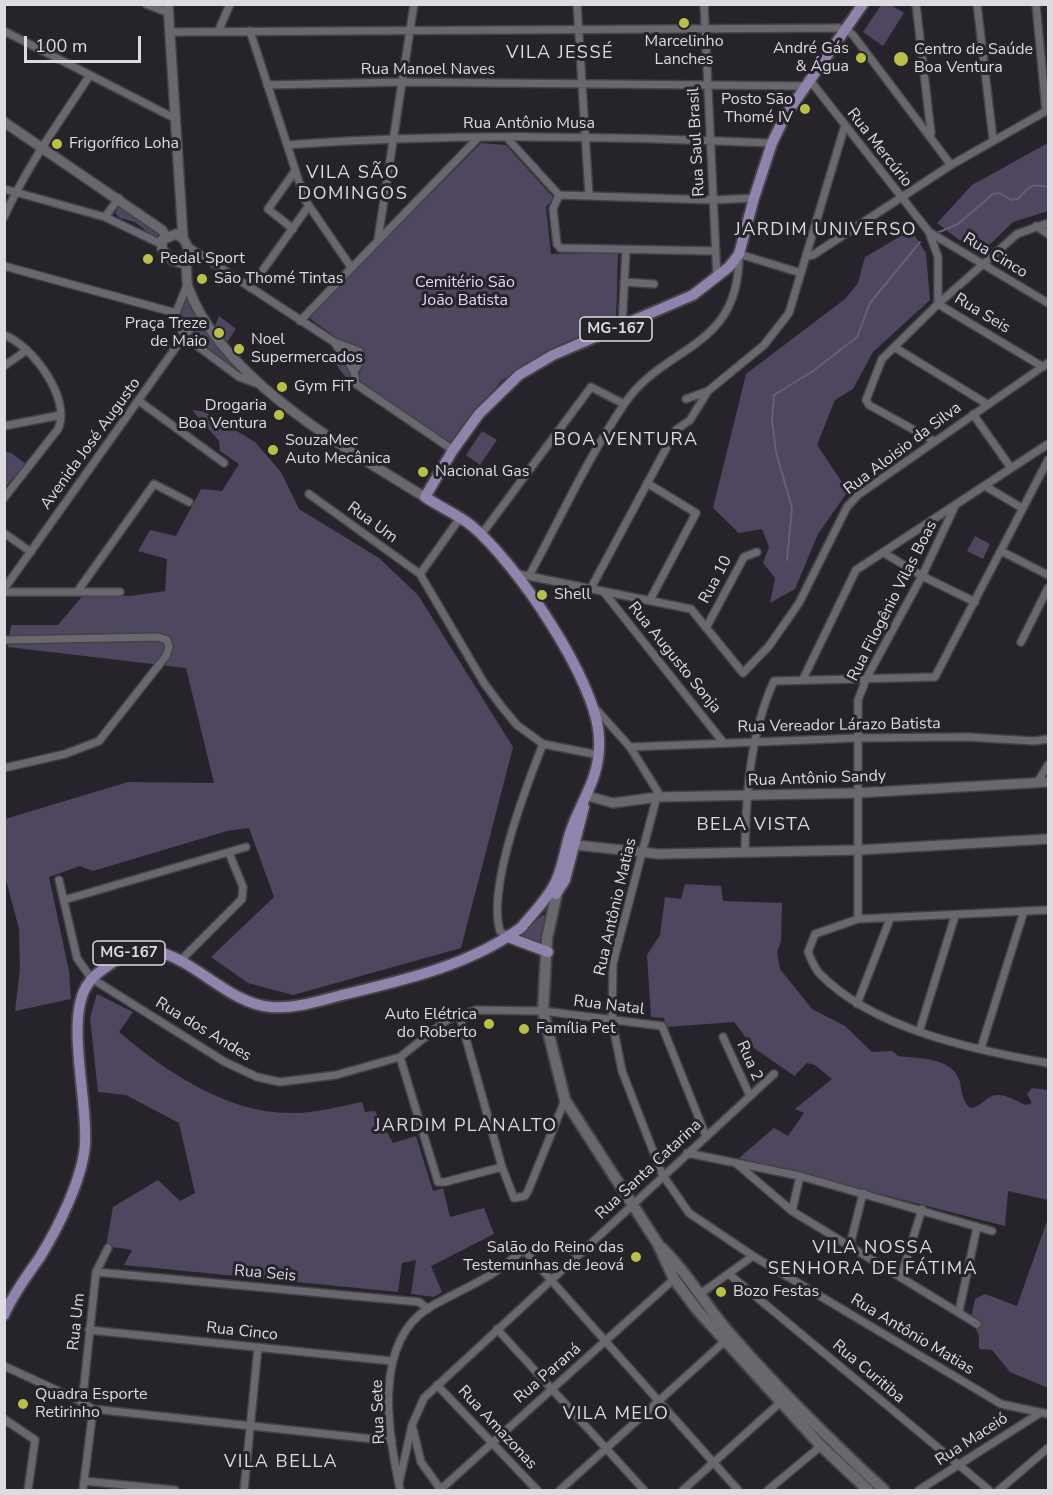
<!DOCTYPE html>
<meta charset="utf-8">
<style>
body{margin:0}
#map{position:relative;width:1053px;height:1495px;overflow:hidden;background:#26242a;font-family:"Nunito Sans",sans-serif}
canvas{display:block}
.frame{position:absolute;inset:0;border:6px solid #dcdbe0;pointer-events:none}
.scale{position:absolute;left:24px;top:36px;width:117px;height:27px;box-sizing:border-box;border:3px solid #dcdbe0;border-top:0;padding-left:8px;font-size:18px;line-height:21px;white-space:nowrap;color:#dcdbe0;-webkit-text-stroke:4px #26242a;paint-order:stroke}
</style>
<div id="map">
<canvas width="1053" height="1495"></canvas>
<div class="frame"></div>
<div class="scale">100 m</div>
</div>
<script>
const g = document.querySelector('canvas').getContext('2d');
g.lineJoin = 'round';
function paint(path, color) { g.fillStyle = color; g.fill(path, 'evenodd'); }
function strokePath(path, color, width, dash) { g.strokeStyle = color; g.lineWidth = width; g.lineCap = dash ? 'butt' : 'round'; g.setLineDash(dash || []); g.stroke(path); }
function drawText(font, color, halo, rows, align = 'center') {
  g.font = font + ' "Nunito Sans",sans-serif'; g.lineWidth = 6; g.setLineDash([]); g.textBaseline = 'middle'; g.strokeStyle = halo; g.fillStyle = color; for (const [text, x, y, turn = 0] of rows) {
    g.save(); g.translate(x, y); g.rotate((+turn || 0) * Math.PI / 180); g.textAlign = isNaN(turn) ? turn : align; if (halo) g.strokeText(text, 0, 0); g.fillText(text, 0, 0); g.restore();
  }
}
paint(new Path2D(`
 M881 5H891L904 13 883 46 863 32Z
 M481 143 506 145 554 198 546 207 551 254 618 252 616 323 533 360 501 381 452 443 355 381 365 363 355 380 350 381C334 364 331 361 338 339L308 317Z
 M1048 143V211L1013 222 979 255 937 223 972 185Z
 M121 204 161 231 157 236 153 237 135 222 120 218 115 213Z
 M911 230 926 253 930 300 873 352 853 389 835 400 817 445 848 491 818 534 795 589 770 603 775 578 763 563 769 547 762 529 739 533 713 508 746 374 845 299 858 283 865 257Z
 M186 298 190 300 198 320 187 331 181 313Z
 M219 316 236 329 227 342 215 326Z
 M200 323 237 370 190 334Z
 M192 410 205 412 255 442 281 472 299 509 379 558 418 595 513 747 461 948 293 995 248 983 211 957 274 897 249 828 227 831 93 871 80 866 49 877 69 971 71 999 15 1011 20 969 19 929 5 876V819L128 782 214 783 186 668 8 647 11 625H58L84 594 130 596 165 591 167 559 138 551 150 530 176 536 201 489 222 491 239 464 220 451 219 441Z
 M482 431 497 440 480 465 466 455Z
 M5 452 11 453 26 464 5 487Z
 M975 536 990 544 983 559 967 551Z
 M685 884 721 886 723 901 782 903 781 941 777 952 780 969 812 1009 845 1026 872 1052 892 1051 898 1056C920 1059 953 1057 960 1082 962 1092 962 1101 970 1108 982 1107 987 1095 997 1095 1006 1094 1018 1102 1026 1105L1032 1103 1027 1094 1032 1088 1048 1090V1200L1008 1191 1005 1226 739 1158 774 1128 788 1136 804 1113 795 1109 832 1079 815 1065 807 1063 795 1075 796 1077 754 1048 734 1022 666 1027 664 1018 651 1017 647 955 660 935 665 897 681 899Z
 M543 915 546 916 539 947 515 938Z
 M97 994 133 1012 119 1032C166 1072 230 1115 294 1113 317 1113 341 1106 362 1102L365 1112 375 1111 393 1143 416 1136 433 1191 443 1188 450 1217 484 1208 494 1234 431 1266 442 1292 434 1297 411 1294 416 1260 402 1263 398 1292 124 1265 132 1250 106 1246 113 1207 158 1180 180 1201 195 1193 179 1123 126 1095 98 1092 90 1018Z
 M1048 1218V1388L1010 1372 992 1350 979 1349V1336L971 1318 975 1299 985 1294 1017 1306Z`), '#4e475f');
strokePath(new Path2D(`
 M937 233 958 224 993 194 1000 193 1011 200 1018 199C1029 186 1032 183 1048 187
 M787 560 792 508 776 452 772 420 774 395 813 371 857 337 870 303 920 242`), '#675d7e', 2);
const minor = new Path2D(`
 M146 4 169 13
 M577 4 589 195
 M704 4 717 278
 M916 4 931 133
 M977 4 993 139
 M1036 4 1046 111
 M4 31 176 119
 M250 31 305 200 351 267
 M170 32 840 28 847 30 853 35 951 165
 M218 32 230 4
 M809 79 929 232 938 257V304L1043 367
 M267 85 402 82 804 86
 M508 139 559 195 713 200 754 198
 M287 145C448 133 611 136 772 143
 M4 189 105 217 161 244
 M559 195 553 209 557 244 560 248 716 251
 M4 217C27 166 60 121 90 75
 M105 217 119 198
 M1036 226 1048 234
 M293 229 268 209 295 171
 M929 232 1048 303
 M378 239 414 4
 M187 246 334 342 359 351 362 359 354 371 334 342
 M806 256 813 255 951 165 1048 110
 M4 266 176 313
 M624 282 654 284
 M187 285 176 313 184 336 239 377 261 385
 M250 288 308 207
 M300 321 478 138
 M622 327 626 250
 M4 335C32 345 72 399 58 429L4 498
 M894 347 987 404
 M4 366 27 350
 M354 371 356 384 453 450
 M686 399 708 391 764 345 789 313 845 125
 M139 401 224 463
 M973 414 1011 468
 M4 426 61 415
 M934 441 869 405 866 400 882 359 938 304 1017 234 1048 223
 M647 483 696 513 650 600
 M985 486 1022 508
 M309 494 420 574 484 683 502 707 517 725 543 744
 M4 533 31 552
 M481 535 591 387 624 404
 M1001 551 1048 575
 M884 553 922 576 975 602
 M420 574 460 518
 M518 574 691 609 743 673 769 646 799 603 847 507 858 495 1048 363
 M529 576C560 519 588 457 625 403 665 344 740 350 739 254L801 273
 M591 588 676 430 690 420 708 391
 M4 589 184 336 203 316
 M603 591 723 742
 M4 592H120
 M77 592 154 484 189 502
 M706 628 744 557 757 552
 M4 640 158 637 167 640 169 647 166 656 99 741 65 754 4 768
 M1021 642 1048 588
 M803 679 856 570 1048 444
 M595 708 630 747 658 792 613 963 612 1021 622 1071 662 1174 689 1213 753 1256 1001 1404 1048 1414
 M630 747 857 738 967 737 1034 741 1048 739
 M1037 783 1048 765
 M745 851C746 795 750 733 774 681L935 677 1048 460
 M59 880 77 958 91 978 225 1062 257 1077 280 1082 336 1075 400 1057 447 1020 476 1010 543 1011 662 1026 706 1136
 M64 900 246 847
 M1048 910 858 919 815 934 808 952C811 959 814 967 819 973 873 1029 974 1050 1048 1063
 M858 919V700L867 677 922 576 954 508
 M508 937 500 931C487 887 526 787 543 744L599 755
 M180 961 242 899 243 887 229 853
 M857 1004 890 919
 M459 1014 502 1167 514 1198 525 1196 528 1191 565 1100
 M919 1032 955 916
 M723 1037 750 1096
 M981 1048 1024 911
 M400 1057 438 1182H445L502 1167
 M687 1153 800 1176 992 1231
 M737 1164 792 1211 977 1324
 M792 1211 800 1176
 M850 1245 863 1193
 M96 1272 419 1302 428 1309
 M730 1275 989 1490
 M901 1277 922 1209
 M700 1294 753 1256
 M959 1311 977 1227
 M497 1329 644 1490
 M89 1330 392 1361
 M4 1366 78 1400 93 1409 392 1441
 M437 1385 537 1490
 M78 1400 84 1386 96 1272 108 1248
 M4 1419 35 1440 28 1490
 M413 1429 421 1462 441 1490
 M84 1481 175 1490
 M399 1483 412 1425 424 1398 774 1074
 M83 1490 93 1409
 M244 1490 258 1347
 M400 1490C389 1435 371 1343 430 1307 461 1289 494 1278 520 1252H526L738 1490
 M440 1490 674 1279
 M560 1490 724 1342
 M683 1490 783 1400
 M768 1490 821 1446
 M919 1490 1040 1413
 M999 1490 1048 1448`);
const tertiary = new Path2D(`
 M168 4 183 238
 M4 122 162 230 166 236
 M176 234C186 239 189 246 188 257L182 263 173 261 162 249V240Z
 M186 260C187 269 186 279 188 287 221 379 346 449 425 497
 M588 796 613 803 658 797 857 793 1048 782
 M576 845 659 854 858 850 1048 839`);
const secondary = new Path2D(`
 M558 888 547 938 543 1011 565 1100 658 1244 674 1279 698 1311 821 1446 868 1490
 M662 1248C690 1275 707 1309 733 1337 780 1391 832 1442 884 1490`);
const primary = new Path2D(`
 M556 894 565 880 584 807
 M520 929C532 914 548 899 556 881 563 866 565 849 570 833 581 799 601 779 599 738 597 681 516 563 472 526 458 515 440 507 425 497L453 450 479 414 519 375 553 355 693 295 729 267 739 254 754 198 772 143 785 116 863 4
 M508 937 548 952
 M4 1315C13 1294 27 1276 40 1257 58 1228 83 1178 85 1144 88 1101 66 1022 86 987 92 976 102 970 112 963 170 920 214 1003 271 1007 295 1009 319 1001 342 995 404 980 472 965 523 926`);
strokePath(minor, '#444348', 10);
strokePath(tertiary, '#444348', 12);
strokePath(secondary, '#444348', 14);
strokePath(primary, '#444348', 14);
strokePath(minor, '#6a686f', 7);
strokePath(tertiary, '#6a686f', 9);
strokePath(secondary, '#6a686f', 10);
strokePath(primary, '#9084ac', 10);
strokePath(new Path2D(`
 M4 953V981`), '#bebcc2', 2, [10, 10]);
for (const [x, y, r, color] of [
 [684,23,6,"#bac045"],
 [861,58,6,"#bac045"],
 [901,59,8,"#bac045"],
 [805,109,6,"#bac045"],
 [57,144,6,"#bac045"],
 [148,259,6,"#bac045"],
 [202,279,6,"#bac045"],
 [219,333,6,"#bac045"],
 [239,349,6,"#bac045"],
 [282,387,6,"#bac045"],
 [279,415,6,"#bac045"],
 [273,450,6,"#bac045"],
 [423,472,6,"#bac045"],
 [542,595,6,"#bac045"],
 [489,1024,6,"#bac045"],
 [524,1029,6,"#bac045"],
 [636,1257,6,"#bac045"],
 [721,1292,6,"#bac045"],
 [23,1404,6,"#bac045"]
]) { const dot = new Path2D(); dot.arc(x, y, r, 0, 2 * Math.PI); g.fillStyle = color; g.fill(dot); strokePath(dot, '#26242a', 2); }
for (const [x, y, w] of [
 [616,329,72],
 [129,953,72]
]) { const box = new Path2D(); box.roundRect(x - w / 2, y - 12, w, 24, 4.5); g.fillStyle = '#26242a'; g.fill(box); strokePath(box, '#dcdbe0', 1.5); }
drawText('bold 15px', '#dcdbe0', null, [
 ["MG-167",616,329],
 ["MG-167",129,953]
]);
drawText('16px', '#dcdbe0', '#26242a', [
 ["Marcelinho",684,42,"center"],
 ["Lanches",684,60,"center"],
 ["André Gás",849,49,"right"],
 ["& Água",849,67,"right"],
 ["Centro de Saúde",914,50],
 ["Boa Ventura",914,68],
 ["Posto São",793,100,"right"],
 ["Thomé IV",793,118,"right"],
 ["Frigorífico Loha",69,144],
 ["Pedal Sport",160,259],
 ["São Thomé Tintas",214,279],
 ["Praça Treze",207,324,"right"],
 ["de Maio",207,342,"right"],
 ["Noel",251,340],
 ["Supermercados",251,358],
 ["Gym FiT",294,387],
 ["Drogaria",267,406,"right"],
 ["Boa Ventura",267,424,"right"],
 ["SouzaMec",285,441],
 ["Auto Mecânica",285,459],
 ["Nacional Gas",435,472],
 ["Shell",554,595],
 ["Auto Elétrica",477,1015,"right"],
 ["do Roberto",477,1033,"right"],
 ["Família Pet",536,1029],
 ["Salão do Reino das",624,1248,"right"],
 ["Testemunhas de Jeová",624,1266,"right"],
 ["Bozo Festas",733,1292],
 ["Quadra Esporte",35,1395],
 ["Retirinho",35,1413]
], 'left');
drawText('16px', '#dcdbe0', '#26242a', [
 ["Rua Manoel Naves",428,70],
 ["Rua Antônio Musa",529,124],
 ["Rua Saul Brasil",697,142,-93],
 ["Rua Mercúrio",879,148,52],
 ["Rua Cinco",995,256,31],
 ["Rua Seis",982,314,31],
 ["Avenida José Augusto",91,444,-54],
 ["Rua Aloisio da Silva",903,449,-37],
 ["Rua Um",372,523,36],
 ["Rua 10",716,580,-62],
 ["Rua Filogênio Vilas Boas",893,601,-63],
 ["Rua Augusto Sonja",674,658,51],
 ["Rua Vereador Lárazo Batista",839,726,-1],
 ["Rua Antônio Sandy",817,779,-2],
 ["Rua Antônio Matias",616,907,-77],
 ["Rua Natal",609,1006,7],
 ["Rua dos Andes",203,1030,31],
 ["Rua 2",749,1061,66],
 ["Rua Santa Catarina",649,1170,-43],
 ["Rua Seis",265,1274,5],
 ["Rua Um",77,1322,-84],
 ["Rua Cinco",242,1332,6],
 ["Rua Antônio Matias",912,1335,31],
 ["Rua Curitiba",868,1372,40],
 ["Rua Paraná",548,1374,-41],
 ["Rua Sete",379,1412,-92],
 ["Rua Amazonas",497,1428,47],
 ["Rua Maceió",972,1440,-33]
]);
drawText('16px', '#dfd6f9', '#26242a', [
 ["Cemitério São",465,283],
 ["João Batista",465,301]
]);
g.letterSpacing = '1.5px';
drawText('18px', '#dcdbe0', '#26242a', [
 ["VILA JESSÉ",560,54],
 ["VILA SÃO",353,174],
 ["DOMINGOS",353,195],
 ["JARDIM UNIVERSO",826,231],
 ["BOA VENTURA",626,441],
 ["BELA VISTA",754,826],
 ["JARDIM PLANALTO",466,1127],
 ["VILA NOSSA",873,1249],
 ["SENHORA DE FÁTIMA",873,1270],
 ["VILA MELO",616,1415],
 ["VILA BELLA",281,1463]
]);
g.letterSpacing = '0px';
</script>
